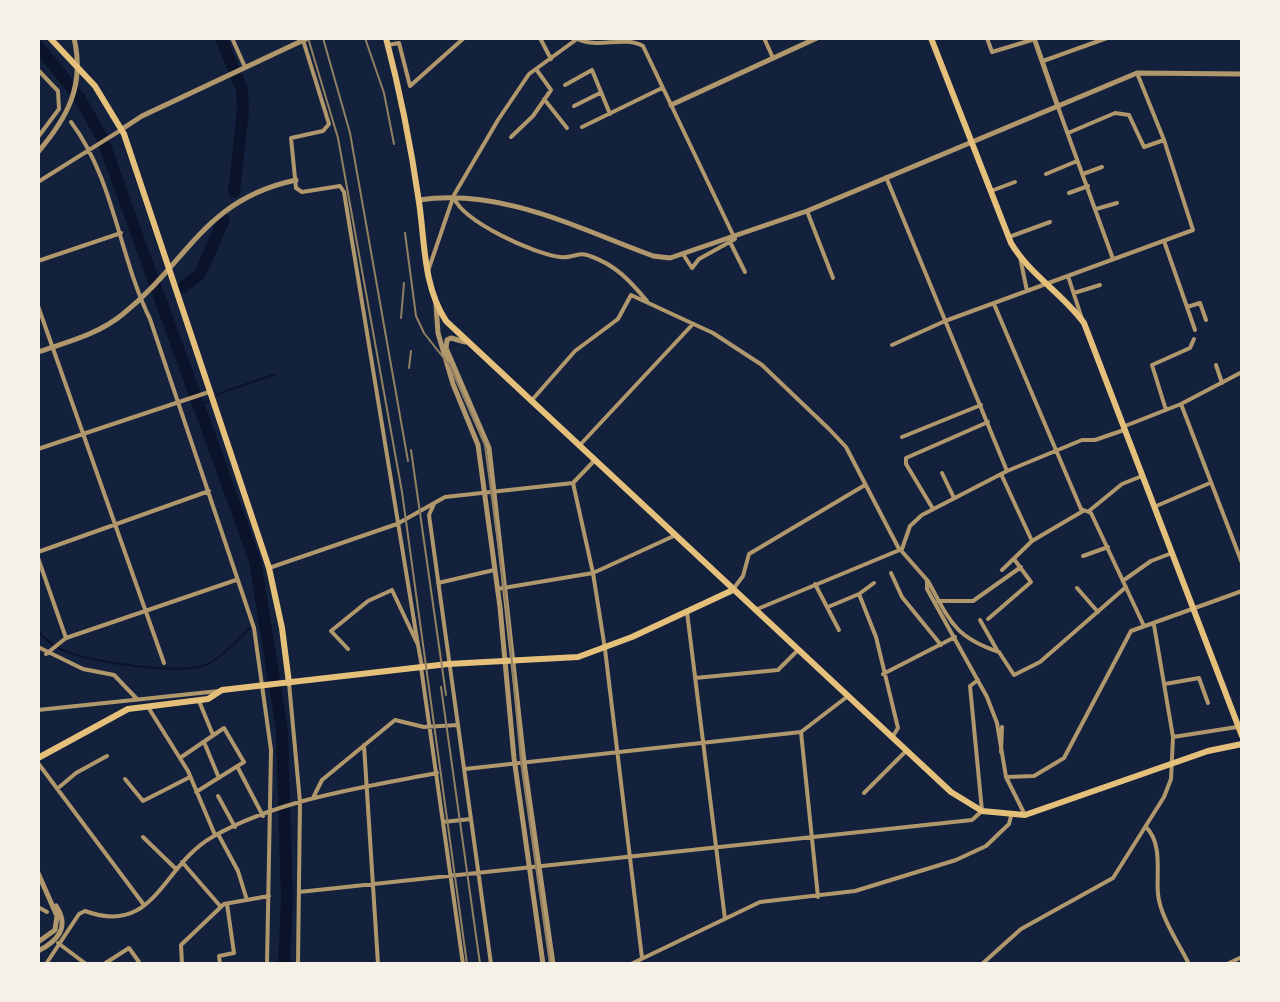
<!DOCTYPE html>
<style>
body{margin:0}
#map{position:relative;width:1280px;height:1002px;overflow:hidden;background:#14213d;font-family:Mulish,sans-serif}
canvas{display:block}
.frame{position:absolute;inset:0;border:40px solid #f6f1e7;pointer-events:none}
</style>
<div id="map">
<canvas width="1280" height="1002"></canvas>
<div class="frame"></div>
</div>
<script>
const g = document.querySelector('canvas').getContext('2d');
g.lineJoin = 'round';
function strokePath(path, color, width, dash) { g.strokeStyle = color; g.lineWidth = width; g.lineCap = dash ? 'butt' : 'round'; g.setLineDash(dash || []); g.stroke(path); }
strokePath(new Path2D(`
 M201 405 223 392 276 374
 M258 621 264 615
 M38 631C45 639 52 645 62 650 87 662 183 676 208 664 224 656 237 640 250 628`), '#0b132b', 2);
strokePath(new Path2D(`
 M221 38 242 90 243 111 234 192
 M38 46 79 97 102 138 255 561 282 730 287 900 284 964
 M183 287 200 274 224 219`), '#0b132b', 12);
strokePath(new Path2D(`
 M232 38 245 67
 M540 38 551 59
 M576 38C597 50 623 35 643 46L735 239 699 259 692 268 683 254
 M764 38 773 58
 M987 38 992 52 1035 39
 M303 40 329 124 323 131 291 138 296 188 302 192 340 186 344 192 418 645
 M388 45 399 43 410 86 464 38
 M1043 61 1107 38
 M38 70 58 91 59 109 38 137
 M565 85 592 70 610 114
 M544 99 567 128
 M574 106 600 93
 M1058 107 1113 259
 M71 122C114 179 119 256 150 319L254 628 271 750 267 964
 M582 127 662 88
 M1068 133 1115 113 1129 115 1144 147 1164 140
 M511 137 533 116 551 90 536 69
 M1046 174 1077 161
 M1083 174 1102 167
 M886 177 1007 471
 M38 182 121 130
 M991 191 1015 182
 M1069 193 1088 186
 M454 198C464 222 534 254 560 257 572 259 578 251 590 256 616 265 630 281 647 301
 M1096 209 1117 203
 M807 211 833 278
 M1009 237 1050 222
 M1164 241 1195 330
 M731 244 745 272
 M1020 257 1027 291
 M38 261 121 233
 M428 271 454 195 498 120 529 74 577 39
 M1068 276 1082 319
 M1074 293 1100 285
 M994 304 1081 509 1091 513 1144 626
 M38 306 164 663
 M1187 307 1200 303 1206 320
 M892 345 945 321 1193 230 1164 140 1137 73
 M1216 365 1222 383
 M532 400 575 351 618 319 631 295 713 333 762 365 829 429 846 447 898 547 927 580V589L987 697 997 723 1006 777 1025 815
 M1181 404 1242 563
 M1166 410 1152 365 1190 348 1194 339
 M1125 426 1181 404 1242 372
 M902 437 981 405
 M579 446 692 325
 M38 449 209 392
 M594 461 573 483 593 573 605 649 642 958
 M942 473 954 498
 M1001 474 1032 541
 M434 504 429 515 491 964
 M1154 507 1210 483
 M933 509 906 464V458L988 422
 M1089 511 1122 484 1142 476
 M38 552 209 491
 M1083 556 1108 547
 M38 558 66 638
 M269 568 397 524 445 497 573 483
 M1002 570 1032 541 1083 511
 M891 573 902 597 941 645
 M1124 580 1151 561 1172 553
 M928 581C950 621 954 637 999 652L1014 675 1040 662 1126 587
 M438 583 494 570
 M815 584 839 630
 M734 588 743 576 749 554 865 485
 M1077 588 1098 612
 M497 589 593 573 676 535
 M859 594 876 637 898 728 893 736
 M938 601H973L1021 567
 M828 607 859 594 874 583
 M755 610 902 549 910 526 922 515 1007 471 1082 440H1095L1124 430
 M687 612 725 919
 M988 619 1031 582 1014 559
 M980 620 997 650
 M38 647 83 669 114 675 137 699
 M348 649 331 631 368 601 392 590 418 645 422 667
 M46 654 66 638 236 580
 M421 667 463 964
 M883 674 955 637
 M695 678 778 670 798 650
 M289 683 300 802 298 964
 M1165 684 1199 678 1208 703
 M199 701 213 735
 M148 707 188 771 215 835
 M38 710 219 691
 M801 732 818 897
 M1173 737 1237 727
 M204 742 219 778
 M364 745 378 964
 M1001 752 1002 727
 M180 758 224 728 244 762 196 792
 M38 763 144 905
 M237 766 263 816
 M465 769 801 732 848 696
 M1006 777 1034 776 1064 758 1131 631 1242 591
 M125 779 143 801 190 777
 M57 789 76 773 107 756
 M864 793 907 750
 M218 796 235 827
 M313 798 322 780 395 720 424 727 457 725
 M443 822 471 819
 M1146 827C1163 844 1156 873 1158 894 1160 916 1179 944 1189 964
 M218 834 238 871 246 897
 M143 837 176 869
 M182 862 221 907
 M299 892 972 820 982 811 970 686 978 680
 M38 907 47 912
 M58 943 86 964
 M46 964 79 914 85 911C156 937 161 865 214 836 280 799 364 787 437 773
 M104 964 129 948 139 962
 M182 964 181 945 224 904 269 896
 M220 964 219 956 234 953 227 904
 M631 964 760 902 855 891 956 860 986 846 1009 824 1011 816
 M982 964 1021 929 1113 878 1164 797 1171 779 1173 737 1154 625
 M1227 964 1242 957`), '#b1986c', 4);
strokePath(new Path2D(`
 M1034 38 1058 107
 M671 105 817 38
 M122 129 142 116 308 38
 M38 152C68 117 85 85 74 38
 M419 200C502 188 577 228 653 256L670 258 807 211 1137 73 1242 74
 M436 305 438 333 453 384 478 445 500 607 514 758 543 964
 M446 348 489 448 524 762 553 964
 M446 349 447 340 451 338 465 342
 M38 352C67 342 99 334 123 314 189 261 203 200 296 180
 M38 873 57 916 55 930 38 942
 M38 951C58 941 70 927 56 906`), '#b1986c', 5);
strokePath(new Path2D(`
 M50 38 95 86 124 134 269 568 282 628 289 683
 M931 38 1011 243C1030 275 1062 293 1084 323L1242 736`), '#e5c07b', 6);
strokePath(new Path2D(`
 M386 38C400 91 411 147 419 202 425 242 423 286 446 321L951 792 982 811 1025 815 1208 751 1242 744
 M38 758 128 709 208 699 222 690 448 664 578 657 632 637 733 590`), '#e5c07b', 6);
strokePath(new Path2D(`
 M405 233 416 316 424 333 450 366 485 445 508 619 521 762 550 964
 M401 318 404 283
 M409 368 411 351`), '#918062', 2);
strokePath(new Path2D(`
 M308 38 338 138 402 492 467 964
 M323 38 350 133 408 461
 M365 38 384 93 394 144
 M411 450 446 695
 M441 687 480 964`), '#918062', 2);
</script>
